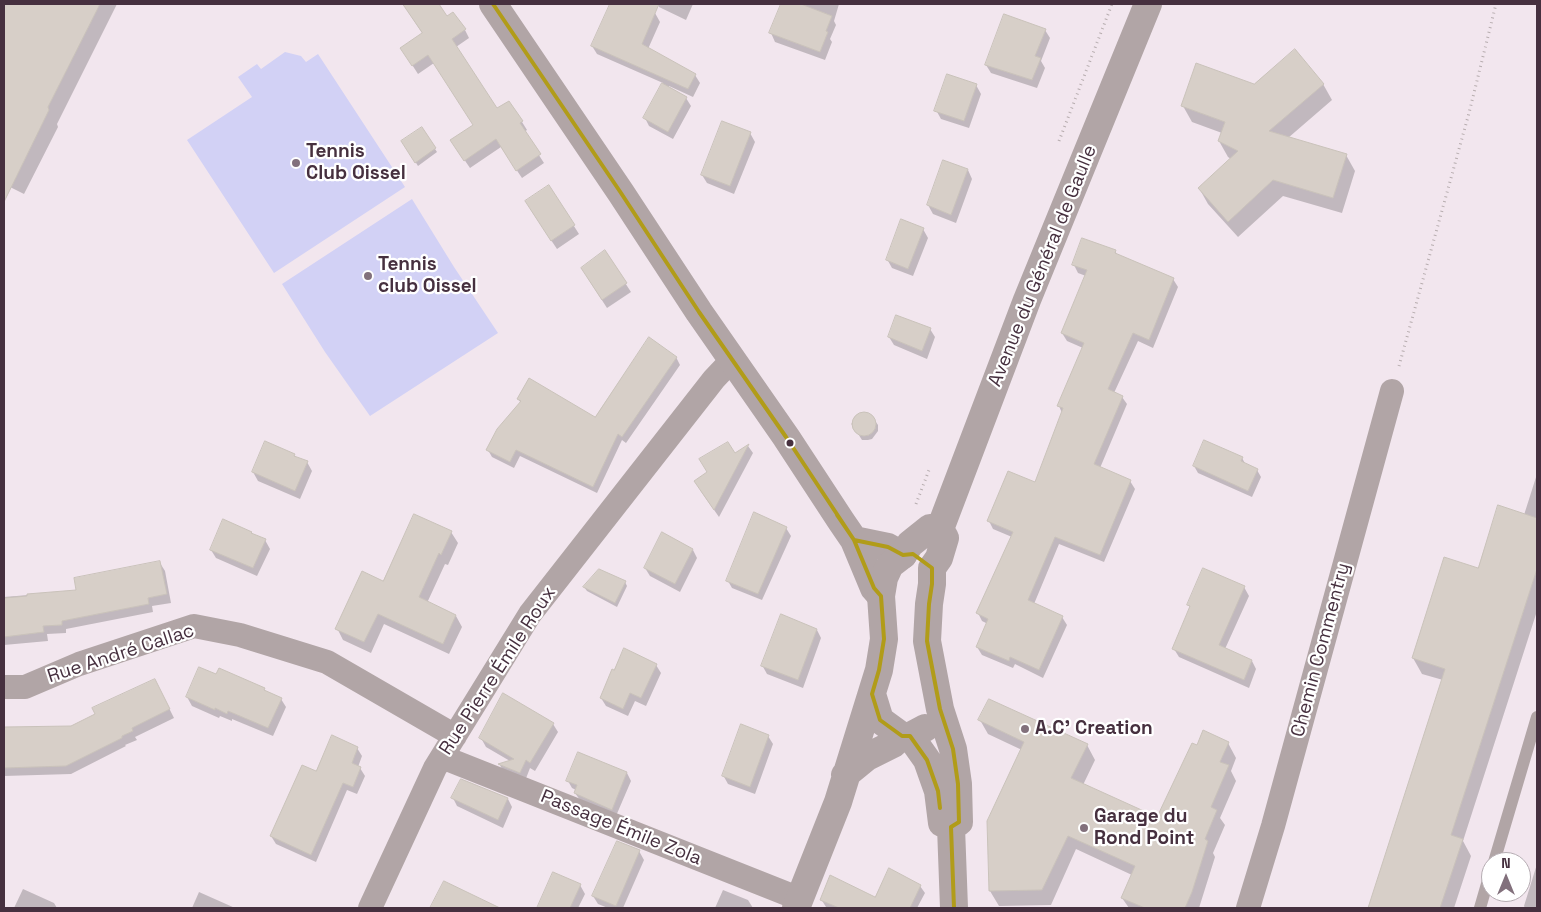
<!DOCTYPE html>
<meta charset="utf-8">
<style>
body{margin:0}
#map{position:relative;width:1541px;height:912px;overflow:hidden;background:#f2e6ee;font-family:"Space Grotesk",sans-serif}
canvas{display:block}
.frame{position:absolute;inset:0;border:5px solid #46303f;pointer-events:none}
.north{position:absolute;left:1481px;top:852px;width:50px;height:50px;box-sizing:border-box;background:#fff;border:1px solid #b5acb2;border-radius:50%;rotate:0deg;font-size:14px;font-weight:700;line-height:20px;text-align:center;color:#46303f}
.north::after{content:'';display:block;margin:auto;width:18px;height:22px;background:#82707c;clip-path:polygon(50% 0,100% 100%,50% 72%,0 100%)}
</style>
<div id="map">
<canvas width="1541" height="912"></canvas>
<div class="frame"></div>
<div class="north">N</div>
</div>
<script>
const g = document.querySelector('canvas').getContext('2d');
g.lineJoin = 'round';
function paint(path, color) { g.fillStyle = color; g.fill(path, 'evenodd'); }
function strokePath(path, color, width, dash) { g.strokeStyle = color; g.lineWidth = width; g.lineCap = dash ? 'butt' : 'round'; g.setLineDash(dash || []); g.stroke(path); }
function drawText(font, color, halo, rows, align = 'center') {
  g.font = font + ' "Space Grotesk",sans-serif'; g.lineWidth = 4.5; g.setLineDash([]); g.textBaseline = 'middle'; g.strokeStyle = halo; g.fillStyle = color; for (const [text, x, y, turn = 0] of rows) {
    g.save(); g.translate(x, y); g.rotate((+turn || 0) * Math.PI / 180); g.textAlign = isNaN(turn) ? turn : align; if (halo) g.strokeText(text, 0, 0); g.fillText(text, 0, 0); g.restore();
  }
}
paint(new Path2D(`
 M285 52 301 56 306 62 318 54 405 187 274 273 187 140 252 97 238 77 257 64 261 69Z
 M412 199 454 267 498 333 370 416 325 352 282 284Z`), '#d2d1f5');
paint(new Path2D(`
 M4 4H117L57 124 58 127 24 194 4 184Z
 M403 4H437L447 18 465 30 469 38 456 47 497 110 508 102 522 122 527 130 524 132 544 163 522 178 501 147 470 168 457 149 474 125 434 63 418 74 407 57 423 34Z
 M612 4H633L655 13 660 22 648 49 695 75 700 83 693 97 669 86 668 88 686 98 691 106 673 139 649 126 645 118 663 83 597 54 592 46Z
 M657 4H693L686 20 659 7Z
 M782 4H839L834 21 836 25 830 39 832 42 825 60 775 42 771 33Z
 M1045 30 1050 38 1041 61 1045 68 1037 88 991 73 986 65Z
 M1323 84 1332 100 1288 138 1346 155 1355 171 1342 213 1283 196 1238 237 1208 204 1199 188 1231 159 1228 157 1219 141 1222 133 1192 122 1183 106 1255 86Z
 M976 85 981 94 969 128 941 119 936 110Z
 M422 129 437 152 418 166 403 142Z
 M750 133 755 142 734 194 707 183 702 175Z
 M968 170 972 179 956 223 933 214 928 205Z
 M549 187 579 234 557 249 531 210Z
 M923 229 928 238 913 276 892 268 887 259Z
 M1115 251 1118 256 1173 279 1178 287 1153 348 1138 341 1114 393 1122 397 1127 404 1100 468 1130 481 1135 489 1104 562 1059 544 1034 604 1062 617 1067 625 1043 678 1015 664 1013 668 982 655 977 647 988 624 982 621 978 613 1012 537 993 529 989 521 1035 484 1062 413 1059 406 1083 348 1067 341 1062 333 1086 276 1078 273 1074 265Z
 M605 252 631 292 607 308 587 277Z
 M930 329 935 337 927 359 894 345 889 337Z
 M676 357 680 365 626 443 622 440 597 493 520 456 514 468 492 457 488 450 521 403 518 399 595 418Z
 M859 414 871 415 878 425V431L872 439 868 440H862L853 426V420Z
 M748 446 753 453 719 517 700 490 735 455Z
 M294 455 296 458 307 462 312 471 300 499 258 481 253 472Z
 M1242 458 1246 465 1257 470 1261 477 1252 497 1198 473 1194 466Z
 M1537 474V611L1463 841 1471 856 1454 908H1369L1443 680 1422 674 1413 658 1478 570 1524 515Z
 M786 528 791 536 762 600 732 588 728 581Z
 M251 532 253 535 265 540 270 549 257 576 216 558 211 550Z
 M451 532 458 543 448 565 445 564 427 603 456 616 462 627 449 654 384 624 371 653 343 640 337 628 384 582Z
 M693 550 697 558 680 592 650 576 645 568Z
 M160 563 165 571 171 603 152 606 153 612 66 629V633L47 634 48 641 4 645V597L78 591Z
 M625 582 627 586 617 607 587 591 584 587Z
 M1244 587 1249 596 1225 649 1252 661 1256 669 1249 688 1179 657 1174 649 1191 609 1188 604Z
 M817 630 821 638 803 688 767 674 762 665Z
 M656 665 661 673 646 706 635 701 628 716 606 706 601 698Z
 M217 675 264 689 266 692 281 699 286 707 273 736 232 719V721L220 716 219 718 192 706 187 697Z
 M159 688 174 718 135 737 137 740 125 745 126 746 71 774 4 776V729L71 727Z
 M980 720 1087 745 1095 760 1083 785 1158 819 1197 747 1228 743 1236 758 1231 771 1236 781 1220 818 1225 825 1213 853 1215 857 1199 908H1129L1122 898 1132 875 1076 849 1051 905 999 906 990 891 988 821 1022 750 988 734Z
 M553 724 558 732 535 771 530 768 525 781 504 773 500 765 510 761 486 747 481 738Z
 M768 736 773 744 755 794 728 784 723 775Z
 M357 748 362 756 358 767 360 768 365 776 357 794 347 790 316 862 276 844 271 836 317 773Z
 M579 753 627 773 631 781 616 816 580 800 575 793 576 790 572 788 568 781Z
 M461 781 508 799 512 807 503 828 457 806 453 798Z
 M639 851 644 860 623 908H608L598 904 593 896Z
 M1537 864V908H1525L1524 906Z
 M554 873 580 885 585 894 578 908H538Z
 M444 882 488 904 490 908H432Z
 M920 886 925 893 917 908H829L826 907 821 899 876 898Z
 M23 889 54 903 57 908H14Z
 M723 890 748 900 753 908H715Z
 M199 892 235 908H192Z`), '#0003');
const building = new Path2D(`
 M4 4H100L48 107 49 110 4 202Z
 M403 4H439L447 16 453 12 466 29 452 39 497 108 509 101 523 121 520 123 541 154 516 171 496 139 464 161 450 140 473 125 428 55 412 66 400 48 422 33Z
 M610 4H659L642 44 696 74 688 89 591 46Z
 M781 4H801L832 16 826 31 828 32 820 52 769 33Z
 M1004 14 1046 29 1035 56 1041 58 1032 80 985 65Z
 M1295 49 1324 84 1269 131 1347 154 1333 198 1273 180 1228 222 1198 188 1238 151 1218 141 1225 122 1181 106 1196 63 1254 84Z
 M947 74 977 84 964 121 934 111Z
 M662 83 687 97 668 132 643 118Z
 M722 121 751 132 730 186 701 175Z
 M422 127 436 148 415 163 401 141Z
 M943 160 968 169 951 215 927 205Z
 M549 185 575 225 551 241 525 201Z
 M901 219 924 228 908 269 886 260Z
 M1082 238 1116 250 1115 253 1174 278 1149 340 1133 333 1108 389 1123 396 1094 464 1131 480 1100 555 1055 537 1028 600 1063 616 1039 670 1010 657 1009 661 976 647 988 619 976 613 1013 532 987 521 1008 471 1035 482 1063 408 1057 406 1084 343 1061 333 1087 270 1072 265Z
 M605 250 627 283 602 300 581 268Z
 M896 315 931 328 922 351 888 337Z
 M649 337 677 357 622 437 618 434 593 487 516 450 510 462 486 450 497 429 521 401 517 399 529 378 595 417Z
 M852 424a12 12 0 1 1 24 0a12 12 0 1 1-24 0Z
 M1204 440 1243 457 1241 461 1258 469 1248 491 1193 466Z
 M265 441 295 454 294 456 308 461 295 491 252 472Z
 M728 442 735 453 749 444 714 510 694 481 707 472 699 459Z
 M1498 505 1537 518V569L1451 835 1463 839 1440 908H1368L1445 669 1412 658 1444 557 1478 568Z
 M754 512 787 527 758 594 726 581Z
 M414 514 452 531 441 555 439 553 419 597 456 615 443 644 378 614 364 642 335 629 362 571 383 581Z
 M223 519 252 532 251 533 266 539 253 568 210 550Z
 M662 532 693 549 675 584 644 568Z
 M160 561 167 594 148 598 149 604 62 621V625L43 626 44 632 4 637V598L27 596V594L76 590 74 578Z
 M1203 568 1245 586 1219 645 1252 660 1244 680 1172 649 1190 606 1187 605Z
 M599 569 626 581 615 603 583 587Z
 M781 614 817 629 798 680 761 666Z
 M624 648 657 664 641 698 630 693 623 709 600 698 612 669 614 670Z
 M199 667 216 674 219 668 265 688 264 690 282 698 268 728 228 711 227 714 215 708V710L186 697Z
 M155 679 170 709 132 728 133 731 122 736V738L66 766 4 768V727L71 726 95 714 92 708Z
 M503 693 554 723 530 763 526 760 520 773 498 764 514 759 479 738Z
 M989 699 1088 744 1071 778 1157 817 1192 743 1197 745 1203 730 1229 742 1220 762 1229 765 1211 807 1217 810 1205 839 1208 841 1192 892 1185 908H1145L1121 898 1135 866 1068 836 1042 890 989 891 987 821 1024 742 978 720Z
 M741 724 769 735 750 787 722 776Z
 M332 735 358 747 352 763 361 767 353 787 343 783 311 855 270 836 302 765 316 771Z
 M578 752 627 772 612 810 574 793 577 785 566 781Z
 M461 779 508 798 498 820 451 798Z
 M617 841 640 850 616 906 592 896Z
 M889 868 921 885 910 908H839L820 900 830 875 875 897Z
 M553 872 581 884 570 908H537Z
 M444 881 500 908H430Z`);
paint(building, '#d7cfc8');
strokePath(building, '#c9c2ba', 1);
strokePath(new Path2D(`
 M1059 141 1112 4
 M1399 366 1469 113 1496 4
 M916 504 929 470`), '#b7adaf', 3, [1, 4]);
strokePath(new Path2D(`
 M1494 862 1537 717
 M1480 908 1491 870`), '#b1a5a6', 12);
strokePath(new Path2D(`
 M4 687H25L79 664 194 626 240 635 327 662 455 736
 M442 757 800 899
 M370 908 435 768 530 614 714 379 732 360
 M1248 908 1273 826 1392 391`), '#b1a5a6', 24);
strokePath(new Path2D(`
 M493 4 621 193 699 312 786 437 841 521 854 540 874 588 881 596
 M854 540 888 547 903 555`), '#b1a5a6', 28);
strokePath(new Path2D(`
 M940 529 1027 300 1148 4
 M940 529 945 538 939 558 932 568V584L929 604 927 641 940 709 953 749 958 784 959 822 951 827
 M872 694 880 720 902 736H910L925 728
 M910 736 927 760 938 791 942 823 951 827
 M845 775 867 757 893 744 902 736
 M951 827 954 908
 M796 908 838 802 879 670 884 639 881 596 884 578 890 565 903 555 910 544 930 528 940 529`), '#b1a5a6', 28);
strokePath(new Path2D(`
 M493 4 621 193 699 312 786 437 854 540 888 547 903 555 913 554 932 568V584L929 604 927 641 940 709 953 749 958 784 959 822 951 827
 M837 515 854 540 874 588 881 596 884 639 879 670 872 694 880 720 902 736H910L927 760 938 791 940 808
 M951 827 954 908`), '#b19c19', 4);
for (const [x, y, r, color] of [
 [296,163,5,"#82707c"],
 [368,276,5,"#82707c"],
 [790,443,4.5,"#46303f"],
 [1025,729,5,"#82707c"],
 [1084,828,5,"#82707c"]
]) { const dot = new Path2D(); dot.arc(x, y, r, 0, 2 * Math.PI); g.fillStyle = color; g.fill(dot); strokePath(dot, '#fff', 2); }
drawText('bold 19px', '#46303f', '#fff', [
 ["Tennis",306,152],
 ["Club Oissel",306,174],
 ["Tennis",378,265],
 ["club Oissel",378,287],
 ["A.C' Creation",1035,729],
 ["Garage du",1094,817],
 ["Rond Point",1094,839]
], 'left');
drawText('19px', '#46303f', '#fff', [
 ["Avenue du Général de Gaulle",1043,266,-68],
 ["Chemin Commentry",1321,650,-75],
 ["Rue André Callac",121,654,-18],
 ["Rue Pierre Émile Roux",498,671,-57],
 ["Passage Émile Zola",621,828,22]
]);
</script>
